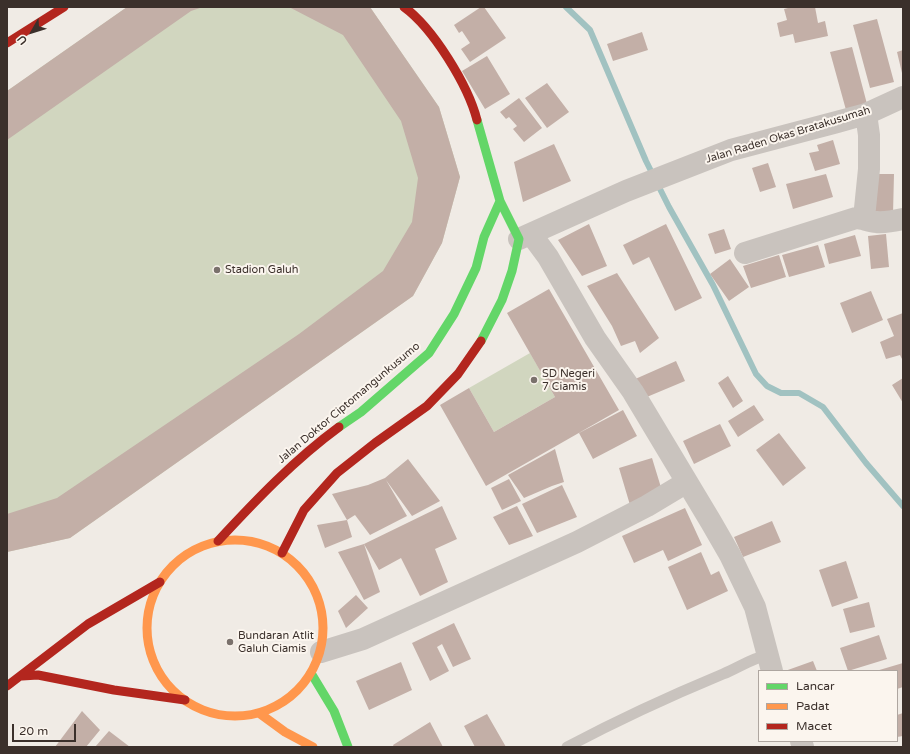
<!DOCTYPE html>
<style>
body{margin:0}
#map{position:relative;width:910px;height:754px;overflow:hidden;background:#f0ebe5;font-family:"Varela Round",sans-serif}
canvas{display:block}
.frame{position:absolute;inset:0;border:8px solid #3b302b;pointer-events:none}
.legend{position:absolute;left:758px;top:670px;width:140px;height:72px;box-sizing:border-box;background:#fbf5ee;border:1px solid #aea6a0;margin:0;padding:5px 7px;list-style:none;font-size:12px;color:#3b302b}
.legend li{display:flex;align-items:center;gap:8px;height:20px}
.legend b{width:20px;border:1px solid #aea6a0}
.north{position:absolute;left:12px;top:12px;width:40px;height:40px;-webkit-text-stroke:3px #fbf5ee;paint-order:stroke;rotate:231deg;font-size:11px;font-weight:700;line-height:16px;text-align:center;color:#3b302b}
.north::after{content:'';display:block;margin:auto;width:14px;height:18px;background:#3b302b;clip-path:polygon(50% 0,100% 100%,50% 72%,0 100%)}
.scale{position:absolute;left:12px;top:724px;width:64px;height:18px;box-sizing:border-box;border:2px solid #3b302b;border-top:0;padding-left:5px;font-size:12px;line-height:14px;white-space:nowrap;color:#3b302b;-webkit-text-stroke:3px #fbf5ee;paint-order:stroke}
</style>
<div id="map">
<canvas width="910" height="754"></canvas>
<div class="frame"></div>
<ul class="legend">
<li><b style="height:5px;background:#63d668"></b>Lancar</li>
<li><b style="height:5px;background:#ff974d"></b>Padat</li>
<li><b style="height:5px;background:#b3261e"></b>Macet</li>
</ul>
<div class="north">U</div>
<div class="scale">20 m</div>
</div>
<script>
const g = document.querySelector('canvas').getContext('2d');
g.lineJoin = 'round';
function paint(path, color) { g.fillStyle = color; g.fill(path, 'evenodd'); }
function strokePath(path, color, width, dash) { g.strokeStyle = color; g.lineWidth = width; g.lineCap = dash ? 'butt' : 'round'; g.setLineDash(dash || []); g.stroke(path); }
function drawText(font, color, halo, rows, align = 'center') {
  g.font = font + ' "Varela Round",sans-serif'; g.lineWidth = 4; g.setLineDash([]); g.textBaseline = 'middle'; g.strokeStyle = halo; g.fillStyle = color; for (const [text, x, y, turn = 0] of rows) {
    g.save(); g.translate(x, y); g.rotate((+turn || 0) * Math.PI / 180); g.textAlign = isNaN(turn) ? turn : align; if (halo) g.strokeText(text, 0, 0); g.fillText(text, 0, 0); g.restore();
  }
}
paint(new Path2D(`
 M127 7H370L439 107 460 177 442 243 413 296 70 538 7 552V91Z
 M530 353 555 397 494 432 469 388Z`), '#d1d6bf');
strokePath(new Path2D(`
 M566 7 590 30 646 161 669 207 713 285 756 374 767 386 781 393H799L823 407 866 463 903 506`), '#a1c2c1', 6);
paint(new Path2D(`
 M127 7H203L191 11 7 140V91Z
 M289 7H370L439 107 460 177 442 243 413 296 70 538 7 552V514L57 498 299 334 383 271 412 222 418 178 401 121 343 35Z
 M481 7H484L506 38 470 62 461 49 470 43 462 31 459 33 454 25Z
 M792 7H815L818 23 825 21 828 36 795 43 793 34 780 37 777 23 787 20 784 9Z
 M877 19 894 82 870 88 853 25Z
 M642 32 648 50 613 61 607 44Z
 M852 47 867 104 846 110 830 52Z
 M903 50V73H902L897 52Z
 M487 56 510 94 485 109 462 71Z
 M547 83 569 112 547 128 525 98Z
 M519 98 542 128 524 142 513 129 517 126 509 117 506 119 500 112Z
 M833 140 840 164 815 171 809 153 819 151 817 145Z
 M554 144 571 181 523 202 514 162Z
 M768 163 776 187 760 192 752 168Z
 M826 174 833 197 793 209 786 184Z
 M870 174H894L893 214H869Z
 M589 224 607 266 582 276 558 240Z
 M666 224 702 298 675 311 649 257 633 265 623 245Z
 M724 229 731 249 715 254 708 234Z
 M886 234 889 267 871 269 868 236Z
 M855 235 861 256 829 264 824 244Z
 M818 245 825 267 789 277 782 255Z
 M779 255 786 277 751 288 743 266Z
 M730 259 749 287 729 301 710 274Z
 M617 273 659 338 640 353 635 341 621 346 612 326 587 286Z
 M549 289 619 410 486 486 440 405 469 388 494 432 555 397 507 313Z
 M871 291 883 320 852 333 840 303Z
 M903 313V361L900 355 886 359 880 342 894 336 887 319Z
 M676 361 685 381 642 399 633 380Z
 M728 376 743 401 733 408 718 383Z
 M903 378V403L892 385Z
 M754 405 764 420 738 437 728 421Z
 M623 410 637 436 593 459 579 433Z
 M720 424 731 446 694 464 683 441Z
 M779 433 806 468 783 486 756 450Z
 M555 449 564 482 552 486 524 498 508 475Z
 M652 458 663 494 630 505 619 468Z
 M408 459 440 501 412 516 386 480 407 516 370 535 355 515 347 520 332 494 368 485 385 478Z
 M509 479 521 501 502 510 491 488Z
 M562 485 577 517 537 533 522 504Z
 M442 506 457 539 435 549 448 582 420 596 401 558 379 570 364 544Z
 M517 506 533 536 509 545 493 517Z
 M685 508 702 545 668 561 663 550 634 563 622 536Z
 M347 520 352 537 325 548 317 525Z
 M772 521 781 542 743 557 734 537Z
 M364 544 380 592 364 600 338 552Z
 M701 552 711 575 719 571 728 591 687 610 668 567Z
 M846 561 858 598 832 607 819 570Z
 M356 595 368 608 346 628 338 611Z
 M869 602 875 627 850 633 843 609Z
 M454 623 471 659 453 667 442 644 437 647 449 671 430 681 412 643Z
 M879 635 887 659 848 671 840 648Z
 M813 661 817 671H785Z
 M401 662 412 690 369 710 356 681Z
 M903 663V687L897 689V671H876Z
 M82 711 100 730 86 747H55Z
 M903 713V736L897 737V715Z
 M487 714 506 747H475L464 726Z
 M430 722 443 747H394L393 745Z
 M109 731 130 747H95Z`), '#c3afa7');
strokePath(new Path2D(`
 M567 747C618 720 670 696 723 674 738 668 752 658 768 655`), '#c9c3be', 11);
strokePath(new Path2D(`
 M864 218 869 169V135L866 114
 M531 234 548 257 595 338 633 392 711 522 730 555 755 607 772 671
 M519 239 626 191 731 150 837 122 866 114 903 97
 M745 253 856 218C863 218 869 222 876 222 885 223 894 221 903 219
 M321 652 363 639 577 542 647 506 687 482
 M801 741 803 747`), '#c9c3be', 22);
strokePath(new Path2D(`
 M477 120 500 201 519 239 512 271 502 300 481 341
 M339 427 361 412 429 353 454 314 476 268 484 237 500 201
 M311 673 334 711 348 747`), '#63d668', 9);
strokePath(new Path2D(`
 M147 628a88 88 0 1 1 176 0a88 88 0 1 1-176 0Z
 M259 713 285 732 313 747`), '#ff974d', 9);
strokePath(new Path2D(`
 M404 7C433 28 468 85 477 120
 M7 43 64 7
 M218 541C256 500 294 460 339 427
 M282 553 304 510 337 473 375 443 427 406 458 374 481 341
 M22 676 38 675 114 690 185 700
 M7 686 88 624 160 582`), '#b3261e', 9);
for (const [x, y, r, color] of [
 [217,270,4,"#7a716c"],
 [534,380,4,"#7a716c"],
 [230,642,4,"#7a716c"]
]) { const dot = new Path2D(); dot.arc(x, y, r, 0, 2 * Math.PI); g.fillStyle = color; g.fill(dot); strokePath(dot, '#fbf5ee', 1.5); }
drawText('11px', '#3b302b', '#fbf5ee', [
 ["Jalan Raden Okas Bratakusumah",788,135,-17],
 ["Jalan Doktor Ciptomangunkusumo",349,403,-40]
]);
drawText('11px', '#3b302b', '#fbf5ee', [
 ["Stadion Galuh",225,270],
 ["SD Negeri",542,374],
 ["7 Ciamis",542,387],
 ["Bundaran Atlit",238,636],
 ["Galuh Ciamis",238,649]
], 'left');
</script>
